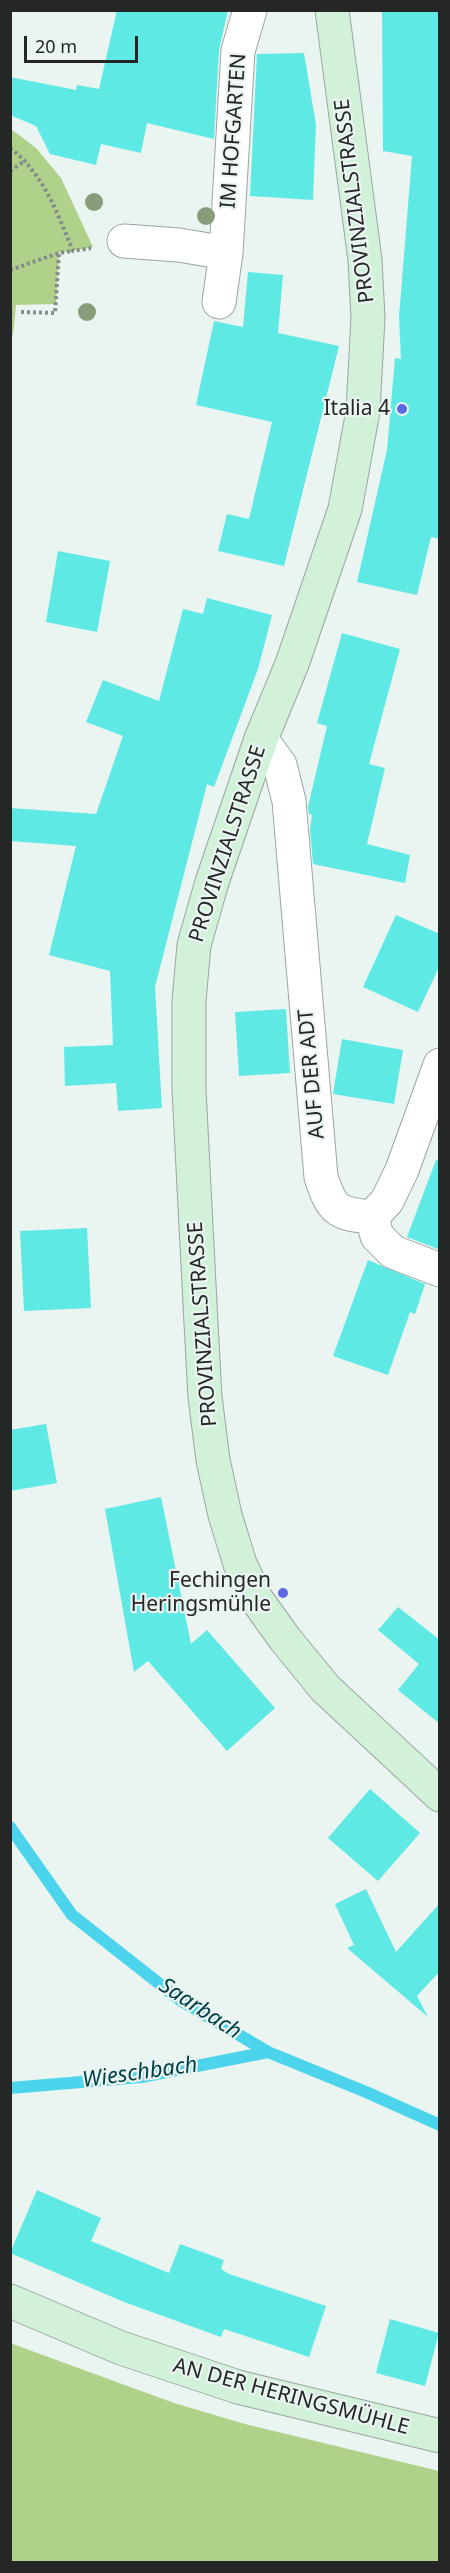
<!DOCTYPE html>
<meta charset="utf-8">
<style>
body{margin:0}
#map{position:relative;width:450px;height:2573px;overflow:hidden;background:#eaf4f0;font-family:"Noto Sans",sans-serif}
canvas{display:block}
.frame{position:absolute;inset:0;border:12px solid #242726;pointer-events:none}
.scale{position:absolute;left:24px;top:36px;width:114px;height:27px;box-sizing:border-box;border:3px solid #242726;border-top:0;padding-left:8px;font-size:18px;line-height:21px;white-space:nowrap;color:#242726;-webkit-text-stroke:4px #eaf4f0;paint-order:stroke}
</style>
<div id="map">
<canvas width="450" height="2573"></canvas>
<div class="frame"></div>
<div class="scale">20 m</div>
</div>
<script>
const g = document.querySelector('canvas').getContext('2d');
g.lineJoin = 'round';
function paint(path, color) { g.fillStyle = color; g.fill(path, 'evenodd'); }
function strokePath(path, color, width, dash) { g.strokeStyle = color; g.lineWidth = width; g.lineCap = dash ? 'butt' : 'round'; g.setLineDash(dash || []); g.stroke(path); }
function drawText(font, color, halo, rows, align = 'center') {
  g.font = font + ' "Noto Sans",sans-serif'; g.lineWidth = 4.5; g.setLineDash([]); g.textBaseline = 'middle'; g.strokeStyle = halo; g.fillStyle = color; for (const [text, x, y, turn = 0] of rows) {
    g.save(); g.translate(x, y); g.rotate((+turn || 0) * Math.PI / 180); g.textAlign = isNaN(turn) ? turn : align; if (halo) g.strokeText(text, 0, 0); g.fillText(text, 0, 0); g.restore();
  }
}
paint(new Path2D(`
 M11 129 36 148 61 178 93 247 59 253 56 304 16 305 13 335H10Z
 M10 2343 174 2403 245 2424 439 2471V2562H11Z`), '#afd18a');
strokePath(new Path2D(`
 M10 1827 72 1915 180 2000 268 2052 366 2092 440 2125
 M10 2088 141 2077 268 2052`), '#4dd4ed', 12);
paint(new Path2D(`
 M117 10H228L219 50 214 139 147 123 141 153 101 144 96 165 50 154 36 126 10 115V77L76 90 77 85 99 89Z
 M382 10H440V539L431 537 417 595 357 582 387 450 395 358 401 359 399 317 412 156 383 151Z
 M304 53 316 125 313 200 250 196 257 54Z
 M248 272 283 275 278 333 339 346 284 566 218 551 227 514 249 519 272 422 196 405 214 321 243 327Z
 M58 551 110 561 97 632 46 622Z
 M207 598 272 615 258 669 214 787 207 784 155 987 162 1108 118 1111 116 1083 65 1086 64 1047 113 1045 110 971 49 955 76 846 10 841V808L96 814 123 736 86 722 103 680 159 701 183 609 203 614Z
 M342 633 400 649 369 764 385 768 367 844 410 855 405 883 313 864 310 829 312 815 309 814 308 807 327 726 317 723Z
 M396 915 440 934V965L418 1012 363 987Z
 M286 1009 290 1073 239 1076 235 1012Z
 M342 1039 403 1050 394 1104 333 1094Z
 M436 1160 440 1161 438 1249 407 1237Z
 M87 1228 91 1308 24 1311 20 1231Z
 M368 1260 425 1284 415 1314 410 1312 388 1375 333 1356Z
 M46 1424 57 1483 10 1491V1430Z
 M161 1497 191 1644 207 1630 275 1708 227 1751 148 1661 134 1672 105 1509Z
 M398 1607 440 1640V1724L398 1690 419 1664 378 1630Z
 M370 1789 420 1833 378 1881 328 1838Z
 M366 1889 396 1952 440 1903V1971L417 1996 428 2017 347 1948 354 1945 335 1904Z
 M37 2190 101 2218 91 2241 169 2273 180 2244 224 2260 221 2269 229 2274 326 2306 309 2357 224 2329 221 2337 124 2302 10 2253Z
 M390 2319 439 2333 425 2386 376 2373Z`), '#5fe9e4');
const minor = new Path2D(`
 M124 241 179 245 226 253
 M219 302 226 253 238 51 250 10
 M261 739 280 765 289 801 321 1177C332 1210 336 1214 372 1217L387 1201 402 1170 440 1065
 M372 1217 377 1236 393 1252 440 1270`);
const secondary = new Path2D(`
 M332 10 365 260 368 318 363 411 345 509 292 664 261 739 212 882 194 945 189 1001V1090L201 1323 205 1397 213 1460 225 1515 240 1564 257 1600 285 1639 325 1688 440 1795
 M10 2301 121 2348 238 2387 440 2436`);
strokePath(minor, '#9ca5a1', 35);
strokePath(secondary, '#9ca5a1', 35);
strokePath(new Path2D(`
 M10 148C44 174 57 213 73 251L91 248
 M10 171 26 160
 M10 270 59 253 73 251
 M21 312 55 313 59 253`), '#858c89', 4, [3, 3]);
strokePath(minor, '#fff', 33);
strokePath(secondary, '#d1f2d9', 33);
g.fillStyle = '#8a9d7a';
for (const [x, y] of [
 [94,202],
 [206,216],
 [87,312]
]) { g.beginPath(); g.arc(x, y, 9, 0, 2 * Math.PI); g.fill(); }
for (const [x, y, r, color] of [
 [402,409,6,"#5c68df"],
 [283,1593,6,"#5c68df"]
]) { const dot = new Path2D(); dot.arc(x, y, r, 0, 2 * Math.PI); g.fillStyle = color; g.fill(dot); strokePath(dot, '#eaf4f0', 2); }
drawText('21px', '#242726', '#eaf4f0', [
 ["IM HOFGARTEN",234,131,-86],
 ["PROVINZIALSTRASSE",355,201,-97],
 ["PROVINZIALSTRASSE",228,844,-72],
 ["AUF DER ADT",312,1074,-95],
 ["PROVINZIALSTRASSE",203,1324,-94],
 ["AN DER HERINGSMÜHLE",291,2397,15]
]);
drawText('21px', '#242726', '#eaf4f0', [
 ["Italia 4",390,409],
 ["Fechingen",271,1581],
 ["Heringsmühle",271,1605]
], 'right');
drawText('italic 22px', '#003f49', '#eaf4f0', [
 ["Saarbach",200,2009,33],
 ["Wieschbach",140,2073,-8]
]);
</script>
